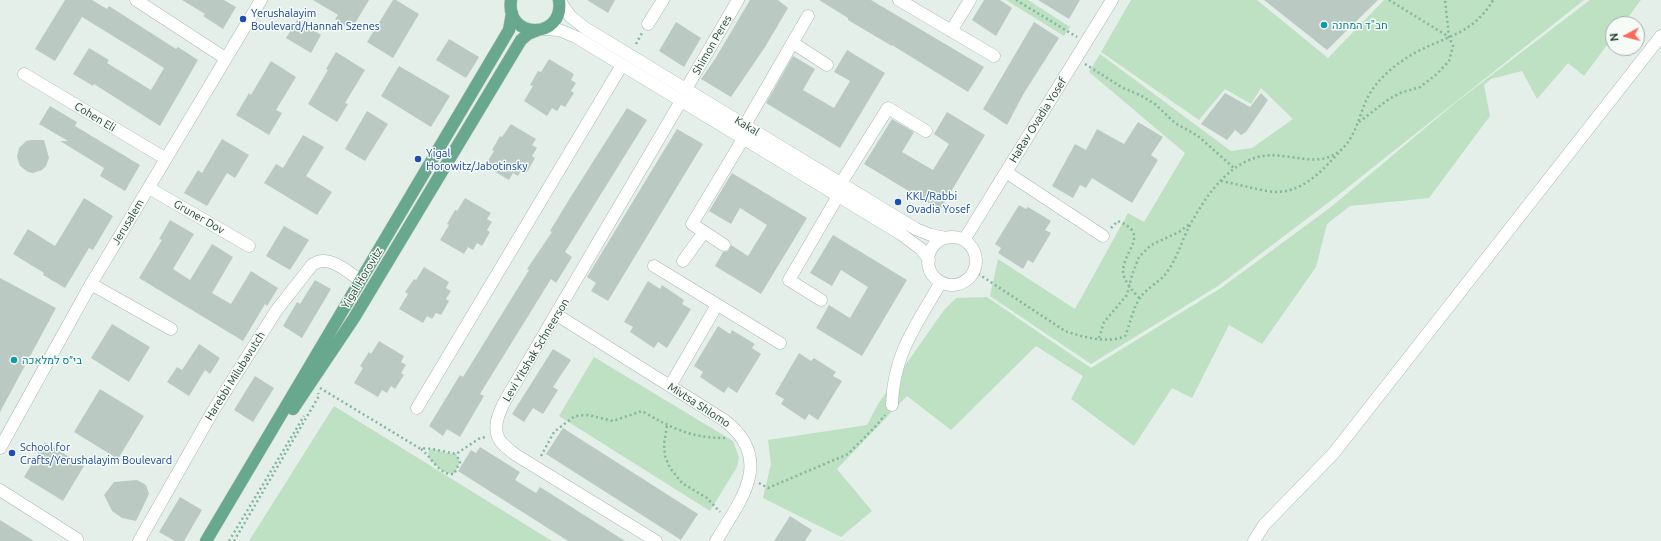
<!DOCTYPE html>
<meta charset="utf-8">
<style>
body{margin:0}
#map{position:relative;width:1661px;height:541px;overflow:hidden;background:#e5efe9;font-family:Ubuntu,sans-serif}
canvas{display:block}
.north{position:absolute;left:1605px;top:16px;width:40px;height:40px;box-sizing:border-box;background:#f6fbf8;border:1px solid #a1b1aa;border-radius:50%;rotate:263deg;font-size:11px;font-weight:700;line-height:16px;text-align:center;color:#224336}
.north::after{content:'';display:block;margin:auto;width:14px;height:18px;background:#fc6957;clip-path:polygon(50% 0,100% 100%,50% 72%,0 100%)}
</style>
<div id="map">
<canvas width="1661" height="541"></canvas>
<div class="north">N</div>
</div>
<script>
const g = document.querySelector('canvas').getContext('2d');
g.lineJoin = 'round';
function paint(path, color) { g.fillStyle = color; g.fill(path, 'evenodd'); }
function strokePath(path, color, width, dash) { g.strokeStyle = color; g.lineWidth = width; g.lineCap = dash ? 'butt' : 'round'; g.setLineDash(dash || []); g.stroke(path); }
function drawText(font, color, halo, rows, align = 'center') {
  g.font = font + ' Ubuntu,Heebo,sans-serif'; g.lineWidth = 3; g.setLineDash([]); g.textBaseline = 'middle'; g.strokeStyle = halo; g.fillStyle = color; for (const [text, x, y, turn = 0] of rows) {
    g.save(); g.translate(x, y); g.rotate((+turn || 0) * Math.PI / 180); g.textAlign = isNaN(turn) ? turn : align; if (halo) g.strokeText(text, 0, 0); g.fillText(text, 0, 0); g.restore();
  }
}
paint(new Path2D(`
 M1006 0H1028L1070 27 1064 36Z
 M1131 0H1257L1328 58 1384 0H1584L1337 196 1218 286 1091 364 990 296 998 259 1075 309 1128 213 1144 222 1185 153 1089 72 1100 54 1231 151 1252 148 1293 119 1261 88 1251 104 1225 89 1199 120 1101 52Z
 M1590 0H1641L1623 24H1613V37L1584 76 1568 63 1537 99 1522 71 1491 79 1484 85 1490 116 1429 198 1350 206 1327 224 1316 267 1262 344 1229 325 1192 398 1172 388 1134 446 1071 399 1083 376 1036 346 951 430 907 396 837 469 872 511 841 537 763 498 771 464 768 440 867 425 878 404 944 310 956 298 987 297 1091 368 1221 288 1331 207 1455 103Z
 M594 357 733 441 739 457 737 467 710 511 559 416Z
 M334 406 552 541H249Z
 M433 449 446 453 456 454 460 462 454 474C444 475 434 464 428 457L429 450Z`), '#bde1c2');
paint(new Path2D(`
 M65 0H92L107 9 109 6 176 49 178 47 198 60 160 126 94 84 93 86 73 74 89 48 109 60 107 63 151 90 164 68 134 49 82 17 55 61 35 49Z
 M182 0H224L236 7 223 29 203 16 205 14Z
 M313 0H369L351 30 335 19 338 15Z
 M393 0H396L419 14 393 58 367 42Z
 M587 0H615L608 13Z
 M750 0H778L788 8 765 47 731 97 701 79 715 59Z
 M819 0H871L984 67 968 92 892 45V46L858 26 848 20V18Z
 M984 0H1000L1012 8 996 36 972 20Z
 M1038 0H1080L1069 19Z
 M1264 0H1378L1327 50Z
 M297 20 321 35 311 53 286 38Z
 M676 22 701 38 684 67 659 51Z
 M1034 22 1059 38 1024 93 1007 125 983 109Z
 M449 39 479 57 466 78 436 60Z
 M847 50 885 73 840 148 766 103 793 56 815 69 803 90 834 108 850 81 834 72Z
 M336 52 365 70 345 103 348 104 337 122 308 104 328 70 326 69Z
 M549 59 574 74 571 80 576 83 571 91 574 93 565 107 561 105 557 111 552 108 547 116 524 101 533 86 530 85 538 71 541 72Z
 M271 61 296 77 276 110 282 113 269 135 236 115 249 93 251 95Z
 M399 66 450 96 431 127 381 96Z
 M1225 93 1250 107 1261 93 1268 100 1246 132 1241 135 1235 130 1227 140 1201 124Z
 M50 106 77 122 75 126 140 165 125 191 100 176 104 168 60 141H68L39 124Z
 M627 108 647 120 565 252 572 257 556 283 551 279 480 394 484 396 460 437 447 429 443 436 429 426 460 375 463 377 492 330 529 270 527 269 552 232 550 231 570 198Z
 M367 111 388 124 365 161 345 149Z
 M947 112 985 135 940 210 864 164 892 119 914 132 902 152 933 170 949 144 934 134Z
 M1138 122 1163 137 1151 155 1158 160 1132 203 1092 178 1086 188 1080 185 1073 198 1052 186 1075 144 1086 150 1097 129 1124 144Z
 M511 124 536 139 532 145 537 148 532 156 535 158 527 172 522 169 518 176 513 173 509 180 485 166 494 151 492 150 500 136 502 137Z
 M677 129 703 144 608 301 591 291 596 283 587 277Z
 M303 135 324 147 306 176 332 192 317 215 264 183 276 164 283 168Z
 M222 139 249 155 235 178 227 173 207 206 184 193 198 170 202 173Z
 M31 140H44L49 158 46 166 42 170 33 173 28 172 20 166 17 157 19 148 26 141Z
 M732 173 807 218 761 294 715 266 723 252 728 251 731 245 748 256 767 225 740 208 731 224 709 211Z
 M84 198 113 216 93 250 89 248 65 288 43 275 44 273 13 254 28 229 55 246Z
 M465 198 491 213 487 219 492 222 487 230 490 232 482 246 477 243 473 250 468 247 464 254 440 240 449 225 447 224 455 210 457 211Z
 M1019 205 1026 209 1028 207 1051 221 1045 230 1051 233 1033 263 1028 260 1023 269 998 253 1001 248 995 244Z
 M170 220 194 234 173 269 190 280 212 244 233 257 212 293 231 304 251 271 278 288 267 306 265 304 243 341 139 278 162 240 159 239Z
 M284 226 309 240 290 270 266 256Z
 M833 235 907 280 862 356 816 328 829 305 850 318 868 287 841 270 832 286 810 273Z
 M424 267 449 282 446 288 451 291 446 299 449 301 441 315 436 313 432 319 427 316 423 323 399 309 408 294 405 292 414 279 416 280Z
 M0 278 56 308 0 412Z
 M315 280 331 289 302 338 283 326 297 302 300 304Z
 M648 281 660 289 662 285 684 300 682 304 691 309 667 348 658 342 654 348 630 332 633 327 624 322Z
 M112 324 150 347 129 382 91 358Z
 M718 326 730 334 732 330 755 344 752 348 761 354 737 393 728 387 724 393 700 377 703 372 694 366Z
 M379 341 404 356 401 362 406 365 401 373 404 375 395 389 391 386 387 393 382 390 378 397 354 383 363 368 360 366 369 352 371 354Z
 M199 344 220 358 210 374 205 370 189 396 167 382 177 367 182 370Z
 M553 349 571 360 553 387 558 390 543 414 533 408 524 422 512 414Z
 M799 353 811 361 814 358 836 372 833 376 842 381 818 420 809 414 805 420 781 404 784 399 775 394Z
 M255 376 274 388 253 422 234 410Z
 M100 389 144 416 118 459 74 432Z
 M563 428 698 514 681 540 546 454Z
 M45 442 84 466 63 501 24 477Z
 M480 447 520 472 515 480 536 493 540 487 625 541H568L458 471 471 450 476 453Z
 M137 480 146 485 149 494 136 521 122 518 112 511 104 495 114 482Z
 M180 497 202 510 184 541H175L159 532Z
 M790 516 812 530 805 541H774Z
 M0 520 34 541H0Z`), '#bacac2');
const minor = new Path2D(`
 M136 0 225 58
 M559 0 570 16 585 28 916 229 931 235 946 238
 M899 0 994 56
 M648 24 663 0
 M542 29 559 30 576 37 901 234 921 249 929 260
 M951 31 970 0
 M793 43 827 65
 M24 74 166 159
 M686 89 738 0
 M745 125 808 16
 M1006 172 1103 236
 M841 183 888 108 926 131
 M149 188 249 246
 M928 261a24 24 0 1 1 48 0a24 24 0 1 1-48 0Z
 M964 240 1112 0
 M724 245 692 224 743 139
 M683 261 704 232
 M654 266 780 343
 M91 284 171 329
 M821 300 789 280 838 196
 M557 315 724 420C775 459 741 500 716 541
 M670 386 717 305
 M892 405C893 354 917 324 941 282
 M417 408 622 65
 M0 448 91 284 261 0
 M0 490 77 539
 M139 541 213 411 276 311 312 265C328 253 346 271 360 280
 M656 541 516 455C511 451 505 447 501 442 491 429 499 412 506 399L681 101
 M1254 541 1264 525 1333 454 1661 36`);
const major = new Path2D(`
 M511 0C505 40 565 40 559 0
 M293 409 354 318 521 40 528 34 538 30
 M206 541 509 30 512 13`);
strokePath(minor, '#a7b8b0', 13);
strokePath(major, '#c1cac7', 13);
strokePath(new Path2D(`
 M1016 0 1077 37
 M1389 0 1449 37
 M636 44 642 33
 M1085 64 1123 88 1140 95 1155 104 1175 123 1198 136 1234 168
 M1359 122 1389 99 1400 93 1420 87 1437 74 1449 61 1453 46 1449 37 1445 0
 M1221 181C1236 184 1251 188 1267 191 1300 197 1322 171 1342 149
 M1111 228 1118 221C1150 234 1125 249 1123 270 1123 281 1133 291 1140 299
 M974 271 1065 331C1082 337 1109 344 1125 336 1131 323 1133 305 1143 294 1151 285 1163 280 1169 269 1177 257 1181 244 1187 231 1202 202 1224 166 1258 157 1287 149 1319 173 1344 147 1355 135 1359 118 1365 103 1372 86 1387 71 1402 61 1435 37 1471 39 1493 0
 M1099 338 1104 322 1127 295 1132 275 1139 257 1151 245 1179 232 1191 223
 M320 388 419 448 433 449 456 454 480 438 486 437
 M667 426 664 444 665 456 670 468 682 483 707 498 720 512
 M421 449C431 456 439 476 454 474L460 462 456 454
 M541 456 554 432 575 416 588 415 613 421 642 411C671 428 691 438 725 438
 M759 483 768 488 848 454 875 427 885 415
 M229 541 304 416
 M234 541 319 396 318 393`), '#83b59f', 2.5, [2, 3]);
strokePath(minor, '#fff', 12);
strokePath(major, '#67a88e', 12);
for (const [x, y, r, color] of [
 [243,19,4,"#1a4fb4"],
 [1324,25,4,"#0f9aa8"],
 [418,159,4,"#1a4fb4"],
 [898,202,4,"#1a4fb4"],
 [14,360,4,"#0f9aa8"],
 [12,453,4,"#1a4fb4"]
]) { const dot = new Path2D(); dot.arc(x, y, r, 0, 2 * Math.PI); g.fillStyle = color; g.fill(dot); strokePath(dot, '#f6fbf8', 1.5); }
drawText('11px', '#164399', '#f6fbf8', [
 ["Yerushalayim",251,13],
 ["Boulevard/Hannah Szenes",251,26],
 ["Yigal",426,153],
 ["Horowitz/Jabotinsky",426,166],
 ["KKL/Rabbi",906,196],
 ["Ovadia Yosef",906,209],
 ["School for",20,447],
 ["Crafts/Yerushalayim Boulevard",20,460]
], 'left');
drawText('11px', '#0d838f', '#f6fbf8', [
 ["חב\"ד המחנה",1332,25],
 ["בי״ס למלאכה",22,360]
], 'left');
drawText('11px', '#224336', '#f6fbf8', [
 ["Shimon Peres",712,45,-60],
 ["Cohen Eli",95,117,31],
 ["HaRav Ovadia Yosef",1038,120,-58],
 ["Kakal",747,126,31],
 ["Gruner Dov",199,217,30],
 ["Jerusalem",128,222,-59],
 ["Yigal Horovitz",362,278,-59],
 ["Levi Yitshak Schneerson",536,350,-59],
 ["Harebbi Milubavutch",235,376,-58],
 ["Mivtsa Shlomo",699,405,33]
]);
</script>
